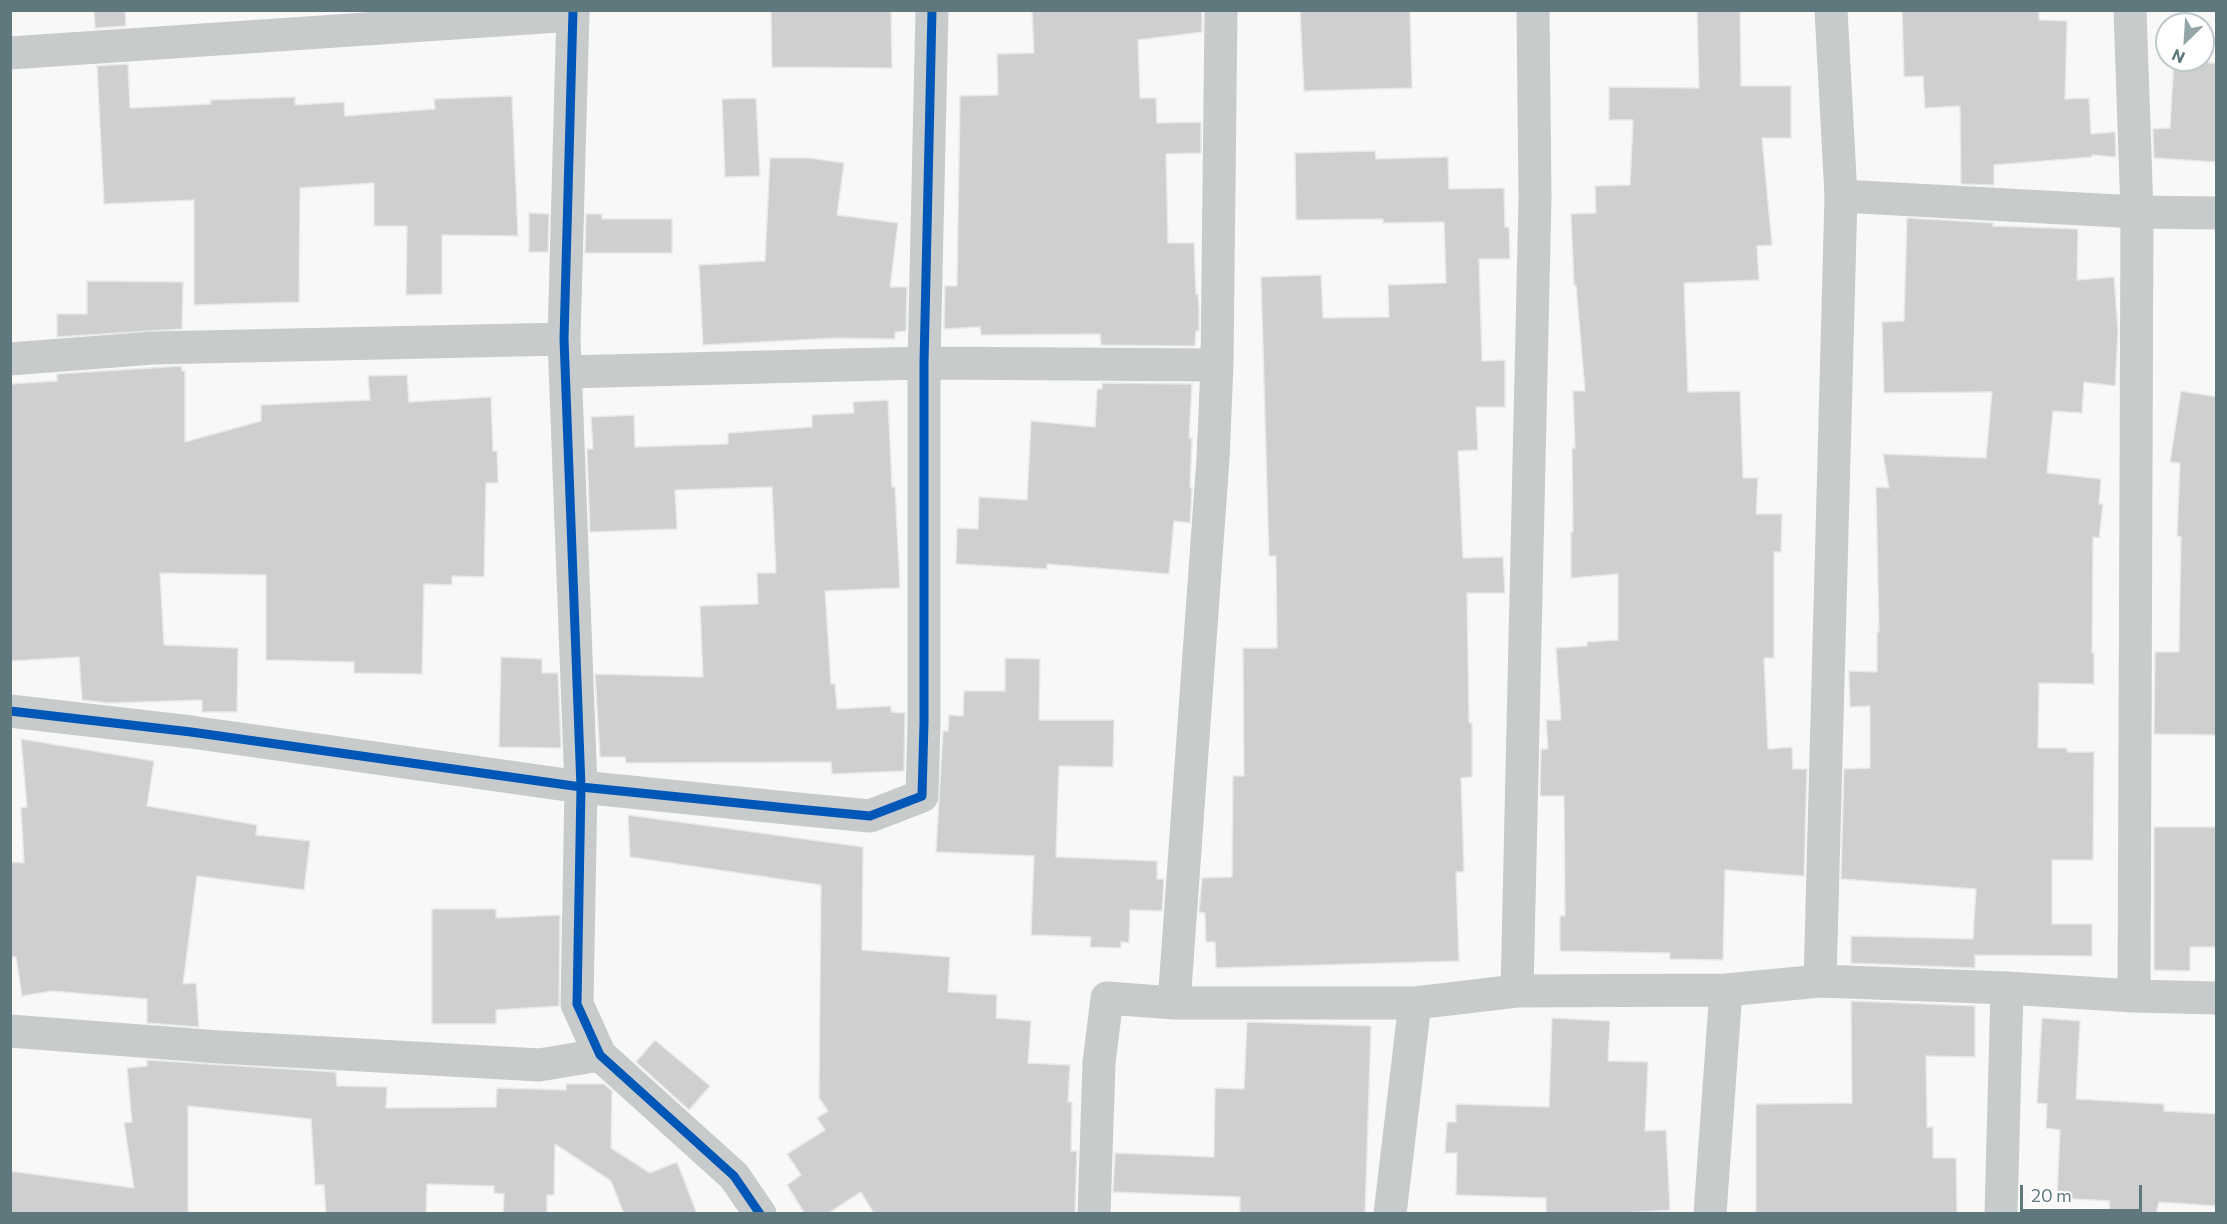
<!DOCTYPE html>
<style>
body{margin:0}
#map{position:relative;width:2227px;height:1224px;overflow:hidden;background:#f8f8f7;font-family:Commissioner,sans-serif}
canvas{display:block}
.frame{position:absolute;inset:0;border:12px solid #5e787d;pointer-events:none}
.north{position:absolute;left:2155px;top:12px;width:60px;height:60px;box-sizing:border-box;background:#fff;border:2px solid #bfc9cb;border-radius:50%;rotate:205deg;font-size:16px;font-weight:700;line-height:24px;text-align:center;color:#5e787d}
.north::after{content:'';display:block;margin:auto;width:21px;height:27px;background:#94a5a8;clip-path:polygon(50% 0,100% 100%,50% 72%,0 100%)}
.scale{position:absolute;left:2020px;top:1185px;width:122px;height:27px;box-sizing:border-box;border:3px solid #5e787d;border-top:0;padding-left:8px;font-size:18px;line-height:21px;white-space:nowrap;color:#5e787d;-webkit-text-stroke:4px #fff;paint-order:stroke}
</style>
<div id="map">
<canvas width="2227" height="1224"></canvas>
<div class="frame"></div>
<div class="north">N</div>
<div class="scale">20 m</div>
</div>
<script>
const g = document.querySelector('canvas').getContext('2d');
g.lineJoin = 'round';
function paint(path, color) { g.fillStyle = color; g.fill(path, 'evenodd'); }
function strokePath(path, color, width, dash) { g.strokeStyle = color; g.lineWidth = width; g.lineCap = dash ? 'butt' : 'round'; g.setLineDash(dash || []); g.stroke(path); }
const building = new Path2D(`
 M94 10H125L126 26 95 28Z
 M771 10H891L892 68 772 67Z
 M1032 10H1202V32L1138 40 1140 98H1156L1157 123 1201 122V153L1166 154 1168 243H1194L1196 294H1198L1199 310V331H1196L1195 346 1101 345 1100 334 981 335 980 327 944 329 945 286H957L960 96 998 95 997 54 1034 53Z
 M1300 10H1410L1412 88 1304 91Z
 M1697 10H1740L1741 86H1791V138H1762L1772 245 1757 246 1759 280 1684 283 1688 392 1740 391 1743 478H1758L1756 514H1782L1781 552H1774V658H1764L1768 749 1792 747 1793 769H1807L1804 876 1725 870 1723 960 1670 959V953L1560 951V916H1565L1564 796H1540L1541 749H1548L1546 720H1561L1556 648 1587 646V642L1618 640V574L1571 578V532H1573L1572 448H1575L1573 391H1585L1576 285H1574L1571 214 1596 213 1595 186 1630 185 1633 120H1609V87L1699 88Z
 M1902 10H2039V20L2067 21 2065 99 2089 98 2091 134 2115 132 2116 157 2092 155V157L1994 165V185L1961 184 1960 106 1925 108 1923 76 1904 77Z
 M2174 60H2209V63H2217V162L2154 158 2153 129 2170 128Z
 M128 64 130 108 211 104 210 100 295 97V105L344 102 345 116 435 109 434 99 512 96 518 236 442 235V294L406 295 407 226H374V183L300 188 299 302 194 305V200L104 204 97 66Z
 M756 98 760 176 725 177 722 99Z
 M1375 151 1376 159 1448 157 1449 189 1504 188 1505 227H1509L1510 259H1479L1482 361 1505 360V407H1476L1478 450 1458 451 1463 558 1503 557 1505 593H1467L1469 723H1472V777L1461 778 1464 872H1456L1459 961 1216 968 1215 942H1206L1205 913 1199 912 1202 878 1232 877 1233 776H1244L1243 648H1277L1276 556H1269L1261 277 1321 275 1323 318 1389 317 1388 285 1446 283 1444 222 1383 223V219L1296 220 1295 153Z
 M770 158H810L844 163 837 215 898 223 890 287H907L906 331 895 332V339L836 338 703 345 699 265 765 261Z
 M529 213 549 214 548 252H529Z
 M586 214H602V219H672V253H585Z
 M1907 218 1993 223V226L2078 229 2077 280 2114 277 2118 332 2115 386 2084 382 2082 413 2053 411 2047 473 2101 479 2099 504H2103L2099 538 2093 537 2092 653H2094V684L2039 683 2038 748H2067V752H2094L2093 860H2052V924H2092V956L1975 955V968L1851 963V936L1973 939 1976 889 1841 879 1844 769 1870 768V706L1850 707 1849 671 1877 672V632H1879L1876 487 1889 488 1883 454 1986 458 1992 392 1884 393 1882 322 1904 321Z
 M87 281 183 282 182 329 57 337V314H87Z
 M182 366V371H185V442L261 421V405L370 400 368 376 407 375 409 402 491 397 493 451H497L498 483H486L484 577 452 576V585L424 584 422 674 354 673V662L266 660V575L160 573 164 645 238 648 237 712H202V700L108 703 82 700 79 657 10 661V384L57 381V374Z
 M1102 383 1192 384 1189 438H1192L1190 488H1192L1190 523 1174 521 1169 574 1047 564V569L956 564 957 528 978 529 979 497 1027 500 1031 421 1095 427 1097 389H1102Z
 M2181 391 2217 397 2216 735 2154 734 2155 652H2179L2181 537 2177 536 2180 463 2170 462Z
 M888 400 892 487H895L900 588 825 591 831 684H835L837 709 891 706V712L905 713 904 771 832 774 831 762 626 763 625 757H600L595 674 703 677 700 606 758 604 757 573H776L772 487 675 490 677 529 590 532 587 449H593L591 417 634 415 635 447 728 444V433L812 427V415L854 413 853 402Z
 M501 657 542 659V673H558L561 748 499 747Z
 M1005 658 1040 659 1039 720H1114L1113 767 1059 766 1056 857 1157 861V879H1164L1162 911 1130 910 1129 943 1121 942V948L1090 947 1091 937 1031 935 1034 856 936 852 943 731H948L949 715 963 716 964 691H1005Z
 M21 739 154 761 147 806 257 825 256 835 310 841 304 890 197 876 183 984 196 983 199 1027 147 1023V999L52 991 22 996 16 957H10V862L24 863 21 808 27 807Z
 M628 815 863 847 862 950 950 957 948 992 997 995 996 1018 1031 1021 1028 1063 1070 1065 1068 1102H1072L1071 1151H1077L1075 1213 874 1214 861 1192 827 1214H805L787 1185 801 1175 787 1154 825 1130 817 1118 828 1111 819 1098 821 885 630 857Z
 M2154 827H2217V947H2190V971L2154 970Z
 M432 909H496V918L560 915 559 1006 496 1010V1024H432Z
 M1851 1001 1975 1006V1057L1926 1056 1927 1127H1933V1158H1956L1957 1214H1756V1104L1852 1103Z
 M1552 1018 1610 1021 1608 1061 1648 1062 1645 1131 1666 1130 1670 1210 1609 1214H1546V1198L1456 1195 1457 1153H1445L1447 1122H1456V1104L1549 1107Z
 M2042 1018 2080 1021 2076 1099 2164 1104V1111L2217 1114V1206L2159 1202 2156 1214H2109L2110 1201 2057 1198 2060 1130 2046 1128 2047 1104 2037 1103Z
 M1247 1022 1371 1026 1365 1214H1240V1197L1113 1192 1115 1153 1214 1157 1215 1088 1244 1089Z
 M655 1040 710 1086 689 1110 636 1062Z
 M147 1060 336 1072 337 1086 387 1087 386 1108 496 1107 497 1088 566 1090V1084H604L612 1091 611 1148 650 1173 677 1162 697 1214H624L611 1181 555 1144 554 1195H547V1214H503L504 1194 494 1193V1186L427 1184 426 1214H326L324 1185H315L311 1119 188 1106V1214H10V1171L134 1188 124 1123 132 1122 127 1068 147 1066Z`);
paint(building, '#cdd0cf');
strokePath(building, '#e8e8e7', 1.5);
strokePath(new Path2D(`
 M573 10 564 339 581 787 577 1004 600 1055 734 1176 760 1214
 M2130 10 2137 212 2134 996
 M10 53 573 15
 M1841 196 2137 212 2216 213
 M10 359 153 348 564 339
 M566 372 924 363 1217 365
 M10 711 191 732 581 787 797 809 870 816 922 796 924 723V363L932 10
 M1820 981 1841 196 1831 10
 M1517 991 1535 198 1533 10
 M1174 1003 1213 459 1217 365 1221 10
 M10 1031 219 1047 539 1065 600 1055
 M1094 1214 1099 1063 1107 998 1174 1003H1415
 M1390 1214 1415 1003 1517 991 1726 990 1820 981 2007 988 2134 996 2216 998
 M1710 1214 1726 990
 M2001 1214 2007 988`), '#c8cbcc', 33);
strokePath(new Path2D(`
 M573 10 564 339 581 787 577 1004 600 1055 734 1176 760 1214
 M10 711 191 732 581 787 797 809 870 816 922 796 924 723V363L932 10`), '#0057b8', 9);
</script>
